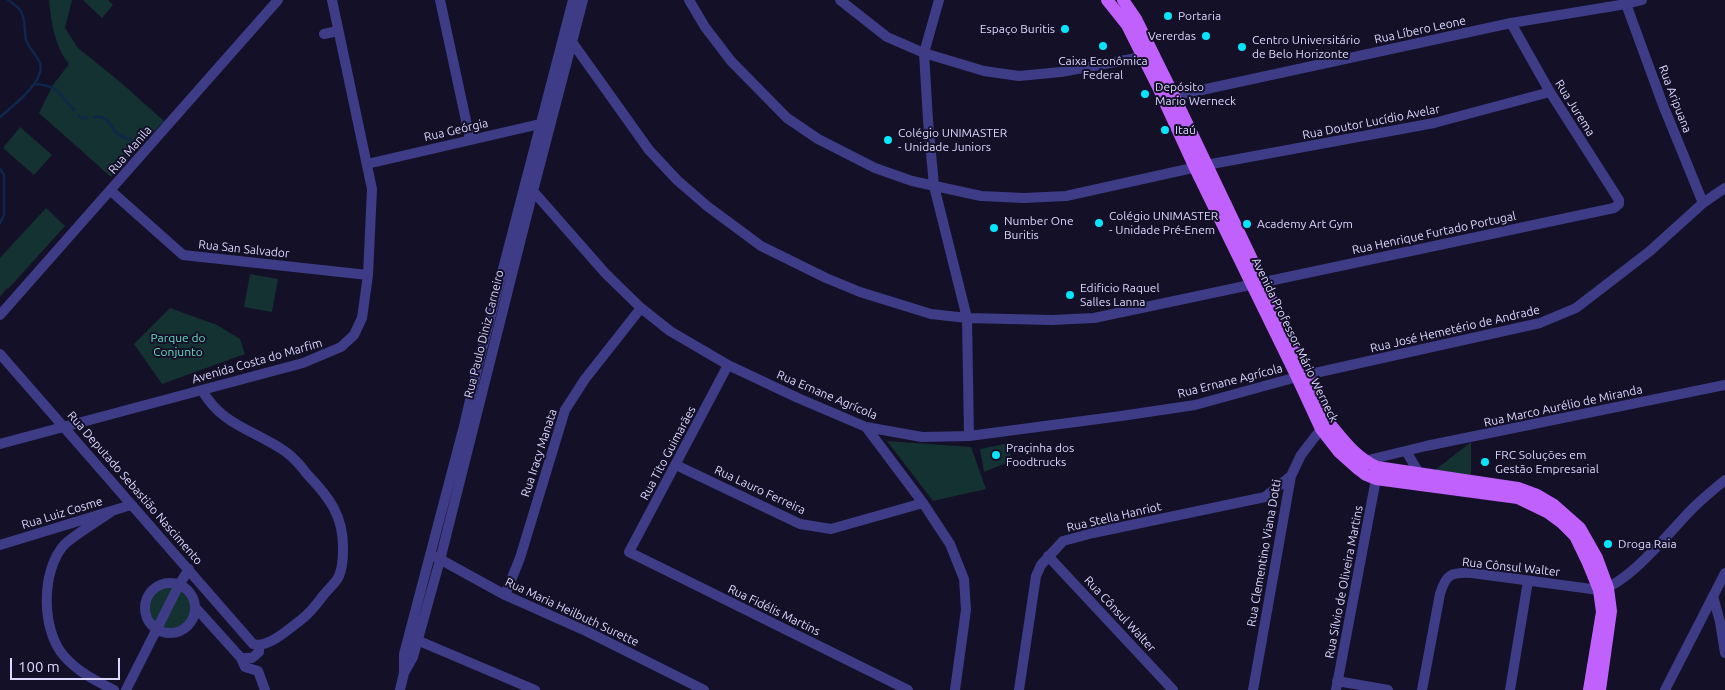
<!DOCTYPE html>
<meta charset="utf-8">
<style>
body{margin:0}
#map{position:relative;width:1725px;height:690px;overflow:hidden;background:#141028;font-family:Ubuntu,sans-serif}
canvas{display:block}
.scale{position:absolute;left:10px;top:658px;width:110px;height:22px;box-sizing:border-box;border:2px solid #dcd8ff;border-top:0;padding-left:6px;font-size:15px;line-height:18px;white-space:nowrap;color:#dcd8ff;-webkit-text-stroke:4px #141028;paint-order:stroke}
</style>
<div id="map">
<canvas width="1725" height="690"></canvas>
<div class="scale">100 m</div>
</div>
<script>
const g = document.querySelector('canvas').getContext('2d');
g.lineJoin = 'round';
function paint(path, color) { g.fillStyle = color; g.fill(path, 'evenodd'); }
function strokePath(path, color, width, dash) { g.strokeStyle = color; g.lineWidth = width; g.lineCap = dash ? 'butt' : 'round'; g.setLineDash(dash || []); g.stroke(path); }
function drawText(font, color, halo, rows, align = 'center') {
  g.font = font + ' Ubuntu,sans-serif'; g.lineWidth = 4; g.setLineDash([]); g.textBaseline = 'middle'; g.strokeStyle = halo; g.fillStyle = color; for (const [text, x, y, turn = 0] of rows) {
    g.save(); g.translate(x, y); g.rotate((+turn || 0) * Math.PI / 180); g.textAlign = isNaN(turn) ? turn : align; if (halo) g.strokeText(text, 0, 0); g.fillText(text, 0, 0); g.restore();
  }
}
paint(new Path2D(`
 M49 0H72L65 28 78 48 119 81 164 121 111 177 39 113 53 85 69 64C55 47 51 22 49 0Z
 M83 0H108L113 5 102 18Z
 M20 127 52 155 34 175 3 148Z
 M46 208 65 226 8 289 7 288 0 297V258Z
 M250 274 278 279 272 312 244 307Z
 M170 308 217 325 240 339 245 354 162 384 134 344Z
 M887 441 971 447 986 489 933 501Z
 M1471 442V475L1435 470Z
 M1009 443 1011 461 984 472 980 449Z
 M145 608a25 25 0 1 1 50 0a25 25 0 1 1-50 0Z`), '#133231');
strokePath(new Path2D(`
 M34 84C58 85 59 94 74 110
 M79 116 82 118H87
 M0 117C12 107 46 81 40 63 37 55 29 49 26 40 24 31 26 17 20 10 17 6 12 3 8 0
 M94 117C111 115 108 127 119 135 121 137 127 138 130 140
 M0 169 4 175V215L0 223`), '#0f274d', 2.5);
strokePath(new Path2D(`
 M440 0 470 139
 M689 0 705 27 731 61 787 118 818 139 875 168 892 174 912 181 981 196 1024 198 1066 196 1206 165 1434 123 1550 92
 M840 0 887 37 924 53 984 71 1019 76 1061 72 1142 57
 M939 0 924 53 928 120 934 186 967 318 969 436
 M1626 4 1663 105 1703 203
 M324 34 338 31
 M572 42 649 150 677 180 707 206 761 246 826 278 860 292 931 314 967 318 1052 320 1094 318 1614 208 1619 204V200L1550 92 1511 23
 M1174 96 1511 23 1626 4 1642 0
 M367 164 540 124H544
 M111 191 183 255 368 275
 M533 191 606 274 641 308 670 331 728 365 798 398 866 427 922 437 969 436 1121 416 1195 405 1297 377 1540 323 1576 308 1650 251 1703 203 1725 188
 M0 315 278 0
 M0 354 253 644C268 649 290 628 302 619 310 613 316 605 322 597 327 590 336 583 339 576 342 569 343 558 343 550 344 516 329 497 307 474 301 466 294 458 286 452 255 430 222 426 202 390
 M728 365 629 552 908 690
 M866 427 923 503 950 544 964 579 966 610 955 690
 M0 444 303 363 341 347 354 335 362 318 368 275 372 189 332 0
 M1406 451 1419 473
 M1364 461 1426 446 1725 385
 M676 465 800 524 831 529 923 503
 M111 512C98 521 74 535 64 545 41 571 41 630 64 656 78 672 96 681 114 690
 M0 545 131 505
 M1048 556 1173 690
 M436 557 505 595 588 632 704 690
 M145 608a25 25 0 1 1 50 0a25 25 0 1 1-50 0Z
 M505 595 520 558 565 410 585 379 641 308
 M1713 596 1720 622 1725 653
 M195 607 241 658 245 667 258 671 265 690
 M412 638 535 690
 M241 658H252L259 652V646
 M404 672V654L464 426 479 361 573 0
 M1337 681 1388 690
 M126 690 179 585 189 569
 M400 690 404 673 413 657 440 560 533 191 583 0
 M1019 690 1036 576 1041 565 1063 541 1093 533 1265 497 1291 476
 M1253 690 1291 476 1301 455 1321 429
 M1336 690 1376 479
 M1422 690 1440 594C1446 574 1451 572 1472 573L1599 590C1629 584 1671 530 1693 508 1703 498 1714 489 1725 480
 M1510 690 1528 581
 M1665 690 1725 573`), '#3e3c87', 10);
strokePath(new Path2D(`
 M1107 0 1127 25 1157 85 1195 168 1297 377 1321 429 1339 452 1358 469 1366 475 1376 479 1518 498 1547 512 1562 523 1575 536 1588 563 1599 590 1602 612 1589 690
 M1123 0 1136 19 1174 96 1331 425C1345 442 1356 457 1377 467L1518 488 1537 495 1554 505 1580 528 1597 558 1608 588 1611 611 1600 690`), '#c161fd', 12);
for (const [x, y, r, color] of [
 [1168,16,5,"#07e5fc"],
 [1065,29,5,"#07e5fc"],
 [1206,36,5,"#07e5fc"],
 [1103,46,5,"#07e5fc"],
 [1242,47,5,"#07e5fc"],
 [1145,94,5,"#07e5fc"],
 [1165,130,5,"#07e5fc"],
 [888,140,5,"#07e5fc"],
 [1099,223,5,"#07e5fc"],
 [1247,224,5,"#07e5fc"],
 [994,228,5,"#07e5fc"],
 [1070,295,5,"#07e5fc"],
 [996,455,5,"#07e5fc"],
 [1485,462,5,"#07e5fc"],
 [1608,544,5,"#07e5fc"]
]) { const dot = new Path2D(); dot.arc(x, y, r, 0, 2 * Math.PI); g.fillStyle = color; g.fill(dot); strokePath(dot, '#141028', 2); }
drawText('12px', '#dcd8ff', '#141028', [
 ["Portaria",1178,16],
 ["Espaço Buritis",1055,29,"right"],
 ["Vererdas",1196,36,"right"],
 ["Centro Universitário",1252,40],
 ["de Belo Horizonte",1252,54],
 ["Caixa Econômica",1103,61,"center"],
 ["Federal",1103,75,"center"],
 ["Depósito",1155,87],
 ["Mario Werneck",1155,101],
 ["Itaú",1175,130],
 ["Colégio UNIMASTER",898,133],
 ["- Unidade Juniors",898,147],
 ["Colégio UNIMASTER",1109,216],
 ["- Unidade Pré-Enem",1109,230],
 ["Number One",1004,221],
 ["Buritis",1004,235],
 ["Academy Art Gym",1257,224],
 ["Edificio Raquel",1080,288],
 ["Salles Lanna",1080,302],
 ["Praçinha dos",1006,448],
 ["Foodtrucks",1006,462],
 ["FRC Soluções em",1495,455],
 ["Gestão Empresarial",1495,469],
 ["Droga Raia",1618,544]
], 'left');
drawText('12px', '#dcd8ff', '#141028', [
 ["Rua Líbero Leone",1420,30,-12],
 ["Rua Aripuana",1675,99,69],
 ["Rua Jurema",1575,108,58],
 ["Rua Doutor Lucídio Avelar",1371,122,-11],
 ["Rua Geórgia",456,130,-13],
 ["Rua Manila",130,150,-49],
 ["Rua Henrique Furtado Portugal",1434,233,-12],
 ["Rua San Salvador",244,249,6],
 ["Rua José Hemetério de Andrade",1455,329,-13],
 ["Rua Paulo Diniz Carneiro",484,334,-76],
 ["Avenida Professor Mário Werneck",1295,340,64],
 ["Avenida Costa do Marfim",257,361,-16],
 ["Rua Ernane Agrícola",1230,381,-14],
 ["Rua Ernane Agrícola",827,395,23],
 ["Rua Marco Aurélio de Miranda",1563,406,-12],
 ["Rua Iracy Manata",539,453,-72],
 ["Rua Tito Guimarães",668,453,-62],
 ["Rua Deputado Sebastião Nascimento",135,488,49],
 ["Rua Lauro Ferreira",760,490,25],
 ["Rua Luiz Cosme",62,513,-17],
 ["Rua Stella Hanriot",1114,517,-13],
 ["Rua Clementino Viana Dotti",1264,553,-80],
 ["Rua Cônsul Walter",1511,567,6],
 ["Rua Sílvio de Oliveira Martins",1344,582,-79],
 ["Rua Fidélis Martins",774,610,26],
 ["Rua Maria Heilbuth Surette",572,612,25],
 ["Rua Cônsul Walter",1120,614,47]
]);
drawText('12px', '#64dfbf', '#141028', [
 ["Parque do",178,338],
 ["Conjunto",178,352]
]);
</script>
